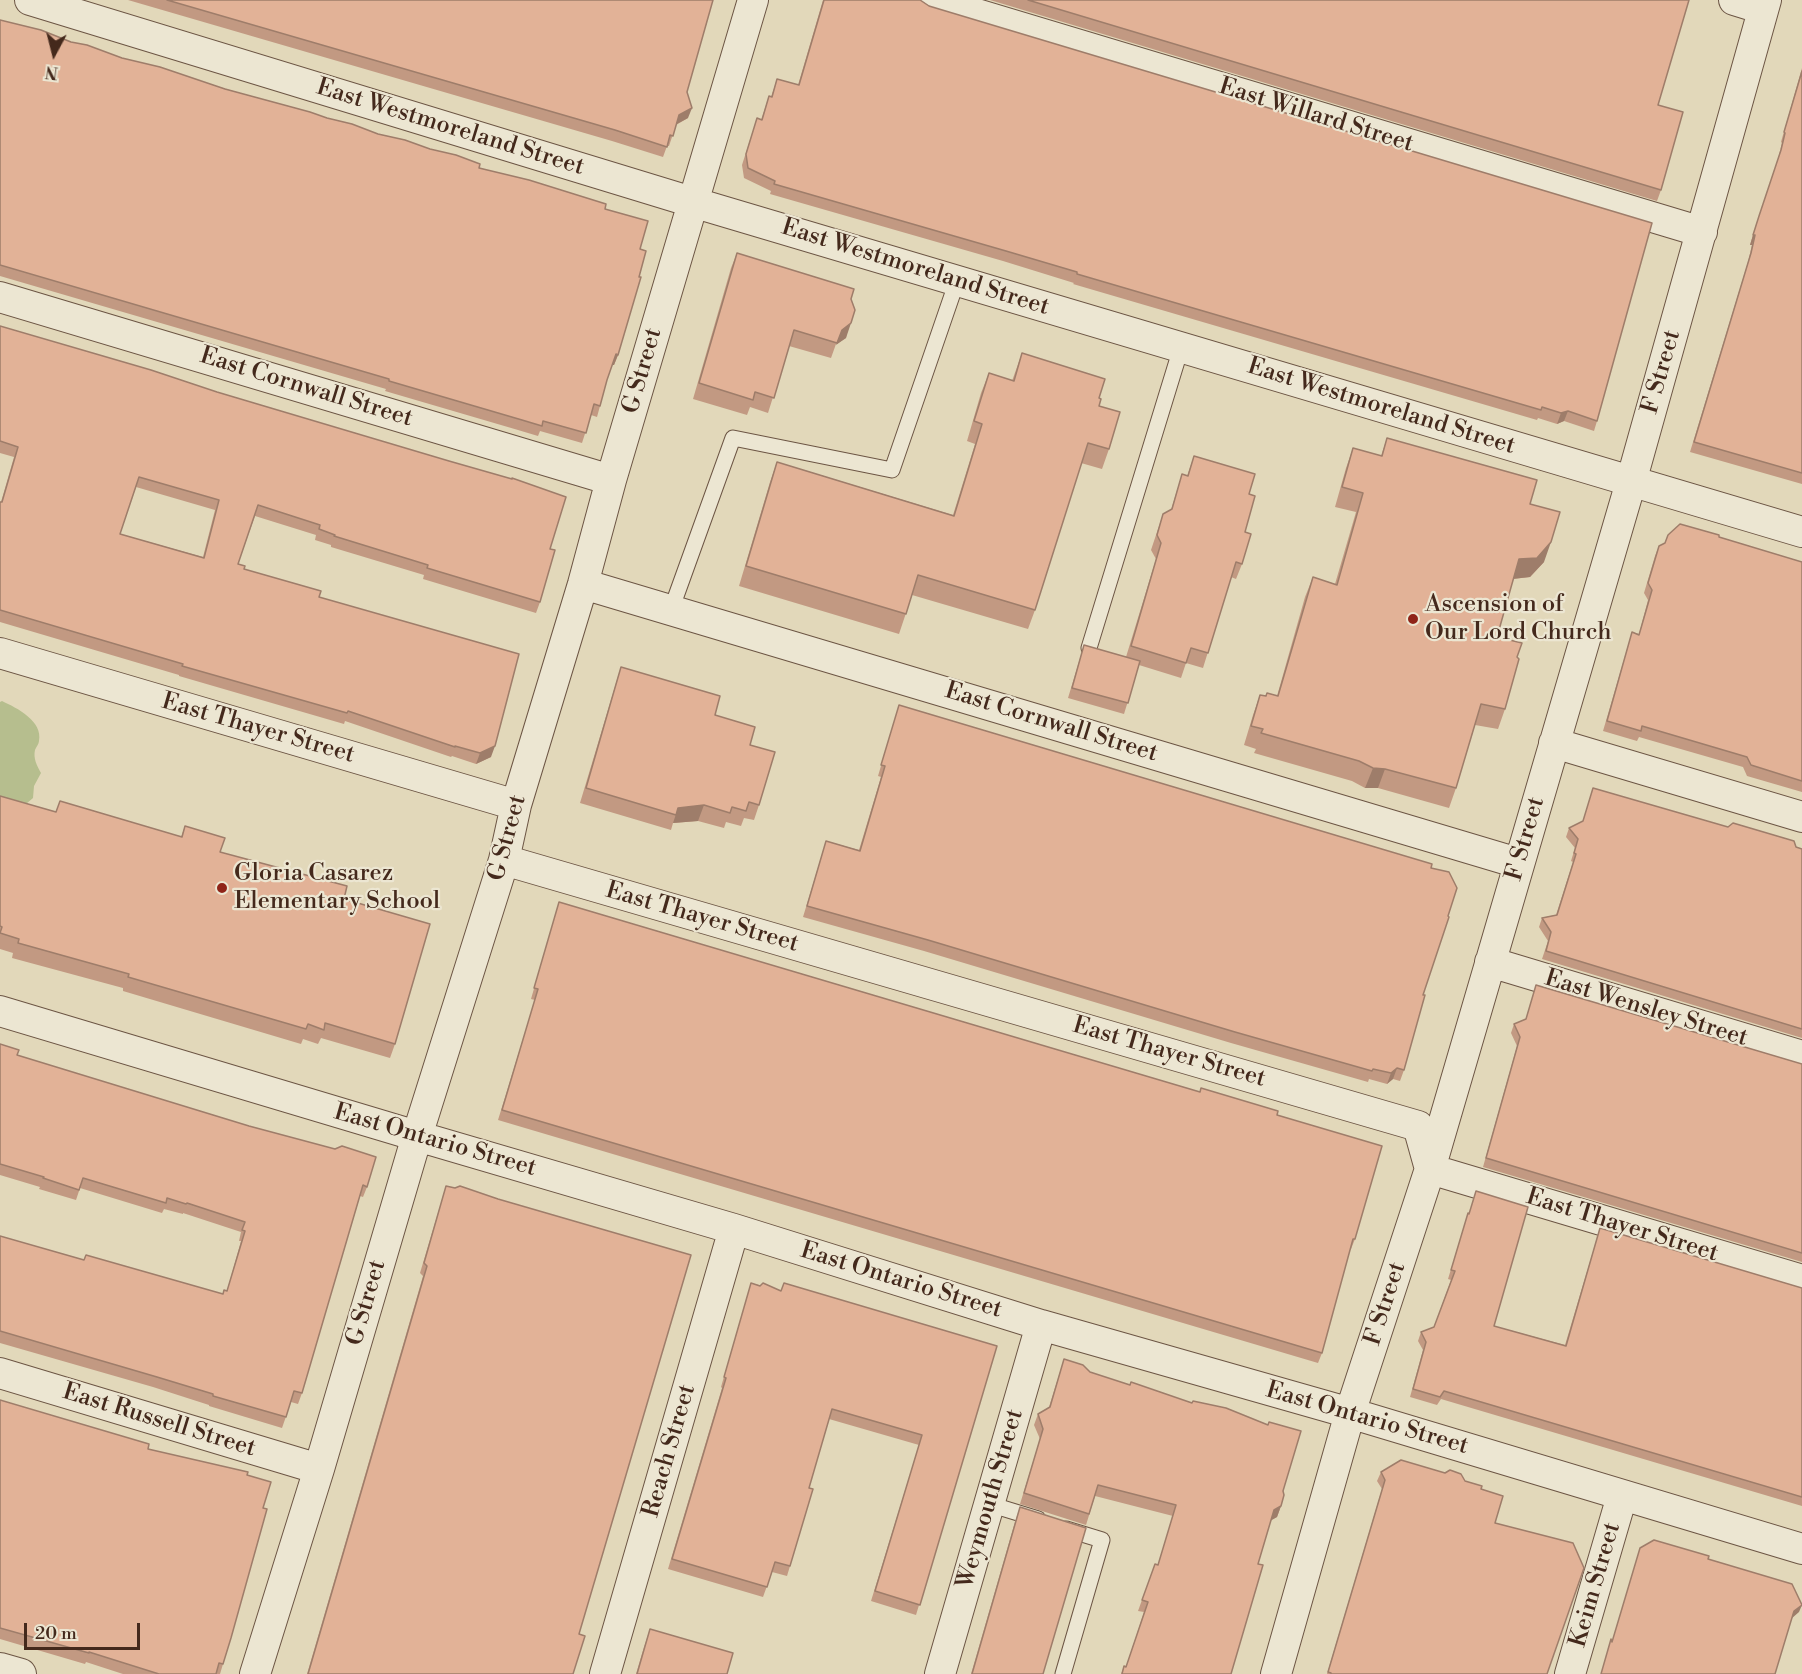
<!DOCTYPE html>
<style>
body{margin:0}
#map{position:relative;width:1802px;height:1674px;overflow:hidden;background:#e2d8ba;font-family:"Libre Bodoni",serif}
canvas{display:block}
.north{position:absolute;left:24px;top:24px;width:60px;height:60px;-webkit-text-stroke:4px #ece6d2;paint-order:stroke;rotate:187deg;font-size:16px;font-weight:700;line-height:24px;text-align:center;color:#44291c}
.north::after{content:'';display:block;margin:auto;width:21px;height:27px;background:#44291c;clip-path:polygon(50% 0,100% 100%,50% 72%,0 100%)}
.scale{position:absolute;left:24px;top:1623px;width:116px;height:27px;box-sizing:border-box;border:3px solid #44291c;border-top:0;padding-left:8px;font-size:18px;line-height:21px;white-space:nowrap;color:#44291c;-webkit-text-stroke:4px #ece6d2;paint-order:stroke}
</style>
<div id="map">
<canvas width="1802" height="1674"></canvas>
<div class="north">N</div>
<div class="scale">20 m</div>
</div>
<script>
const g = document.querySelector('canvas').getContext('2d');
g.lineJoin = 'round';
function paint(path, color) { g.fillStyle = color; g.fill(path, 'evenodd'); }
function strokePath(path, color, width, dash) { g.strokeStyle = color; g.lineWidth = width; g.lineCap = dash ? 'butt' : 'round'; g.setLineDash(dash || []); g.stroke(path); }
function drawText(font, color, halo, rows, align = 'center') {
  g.font = font + ' "Libre Bodoni",serif'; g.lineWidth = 4.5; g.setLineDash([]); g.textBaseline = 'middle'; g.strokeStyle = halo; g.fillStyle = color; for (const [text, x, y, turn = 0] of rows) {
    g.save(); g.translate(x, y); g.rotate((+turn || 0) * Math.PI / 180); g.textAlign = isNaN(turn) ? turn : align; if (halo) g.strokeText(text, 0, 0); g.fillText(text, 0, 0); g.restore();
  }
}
paint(new Path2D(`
 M2 701C17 708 43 721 39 741 39 744 36 747 35 750 33 758 37 766 41 773L34 786 33 798 26 804 0 802V702Z`), '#b6be8e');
const service = new Path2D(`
 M671 610 733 438 892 470 957 281
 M1089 648 1181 348
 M989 1504 1038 1519
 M1063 1674 1102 1540 1066 1529`);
const minor = new Path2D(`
 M30 0 692 202 1802 532
 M930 0 1702 232
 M1734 0 1763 9
 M0 297 611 480
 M583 584 1518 863
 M0 653 516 805
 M1554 743 1802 817
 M504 860 1418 1126 1430 1169 1802 1280
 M1490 962 1802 1056
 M0 1011 417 1136 734 1229 1041 1325 1350 1413 1802 1549
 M0 1373 319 1469
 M0 1668 21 1674
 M255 1674 319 1469 417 1136 504 860 516 805 583 584 611 480 753 0
 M605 1674 734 1229
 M940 1674 1041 1325
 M1276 1674 1350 1413 1430 1169 1631 482 1766 0
 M1570 1674 1622 1496`);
strokePath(service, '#6c5544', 17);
strokePath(minor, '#6c5544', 32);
strokePath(service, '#ece6d2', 15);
strokePath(minor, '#ece6d2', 30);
paint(new Path2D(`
 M128 0H713L687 92 688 118 676 125 669 146H667L663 157 612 141Z
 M823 0H920L1597 421 1594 431 1564 421 1557 424 1538 418 1537 420 1073 284 1074 283 1003 261 770 194 771 191 744 178 742 165 757 118 761 120 769 96 771 97 777 79 798 85Z
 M990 0H1689L1658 105 1661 190 1657 201Z
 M0 20 122 58 378 134 605 209 640 249 618 355 614 365H612L606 381 600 406 597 417 591 415 582 443 540 431 538 436 518 430 385 391 386 389 0 276Z
 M1802 68V484L1690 452 1748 262 1752 245H1750L1756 225 1778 159 1782 143 1781 142Z
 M737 253 851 299 846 338 836 344 831 358 789 346 768 413 750 407 747 415 693 399 731 268Z
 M0 326 550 549 540 602 536 613 423 579 424 575 331 547V545L315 540 316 535 255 516 238 564 244 569 319 597 491 757 476 764 452 756 451 757 345 721 344 724 179 676V675L0 622V502H1L14 457 0 453ZM136 487 215 510 203 557 120 534Z
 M1022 353 1099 398V406L1109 449 1102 469 1081 463 1035 610 1028 629 912 595 899 634 739 586 770 482 777 462 953 515 975 444 967 441 981 393 989 373 1012 381Z
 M1387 438 1530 504 1544 562 1530 577 1513 579 1497 637 1517 657 1505 709 1498 729 1475 725 1456 788 1449 808 1378 788H1365L1352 781 1254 753 1256 749 1244 745 1253 715 1260 695 1266 696H1277L1305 597 1313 577 1335 584 1356 512 1335 507 1346 468 1353 448 1381 456Z
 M1194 456 1249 494 1242 564 1236 579 1231 577 1203 668 1186 663 1181 678 1139 665 1124 714 1068 698 1084 645 1126 657 1156 559 1151 550 1163 514 1171 510 1182 474 1187 476Z
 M1668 535 1719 537 1802 562V792L1747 776 1743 767 1639 737 1637 741 1603 731 1632 632 1639 634 1648 600 1644 593 1655 556 1659 546 1665 543Z
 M621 667 715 715 750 745 759 805 754 820 744 818 741 826 726 822 724 828 698 821 673 823 671 830 580 803 616 683Z
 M899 705 1431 868 1423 995 1404 1070 1400 1081 1393 1079 1387 1084 1369 1079 1368 1082 1231 1043 924 951 803 917 826 841 859 850 881 777 878 776Z
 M1593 788 1802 849V1038L1542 959 1548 941 1539 927 1542 918 1556 915 1573 862 1571 861 1575 848 1566 837 1569 828 1583 821Z
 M0 796 56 812 60 801 181 837 185 826 220 852 344 899 395 1044 390 1058 321 1038 318 1044 303 1039 301 1044 123 991V988L12 958 13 953 0 949Z
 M559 902 1200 1092 1201 1088 1277 1115 1355 1239 1351 1249H1350L1322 1353 1318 1363 498 1120 535 1000 531 999Z
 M1536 985 1802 1064V1262L1483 1167 1517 1046 1511 1033 1514 1024 1526 1019Z
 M0 1044 17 1055 367 1187 363 1197 360 1196 302 1393 298 1404 291 1402 282 1428 209 1406V1405L153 1387 0 1343V1236L84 1260 223 1294 227 1291 241 1241H239L241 1232 183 1213V1214L164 1209 162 1213 80 1188 76 1200 39 1189 40 1187 0 1175Z
 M446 1186 579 1634 573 1674H307L423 1276 420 1273Z
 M1468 1213 1494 1326 1565 1345 1600 1228 1802 1288V1506L1441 1399 1437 1405 1410 1397 1423 1350 1418 1341 1421 1332 1434 1327 1451 1280 1448 1279Z
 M751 1283 997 1346 916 1615 871 1601 919 1445 829 1419 809 1488 790 1566 787 1576 772 1572 763 1597 668 1569 722 1388 721 1387Z
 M1064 1359 1090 1372 1283 1491 1281 1506 1277 1517 1271 1520 1258 1564 1231 1674H1121L1124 1666 1126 1667 1144 1612 1138 1611 1155 1564 1158 1565 1173 1516 1095 1496 1086 1525 1020 1504 1040 1439 1034 1425 1038 1414 1049 1407Z
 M0 1400 148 1449 247 1475 263 1508 223 1664 220 1674H123L86 1662 85 1664 0 1639Z
 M1381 1472 1465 1481 1481 1489 1495 1523 1547 1674H1327L1382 1489 1377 1481Z
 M1020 1507 1043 1674H971L1015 1522Z
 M650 1629 727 1674H636L644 1647Z`), '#c29982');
paint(new Path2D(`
 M692 108 688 118 675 125 679 115Z
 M1753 235H1755L1752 245H1750Z
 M851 323 846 338 836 345 842 330Z
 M616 354 618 355 614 365H612Z
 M1568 411 1564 421 1557 424 1561 413Z
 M1551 542 1544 562 1530 577 1512 579 1519 559Z
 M495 746 491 757 476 764 480 753Z
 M1373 768 1385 769 1378 788H1365Z
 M704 805 698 821 673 823 678 808Z
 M1397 1068 1393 1079 1387 1084 1391 1073Z
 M1281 1506 1277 1517 1270 1521 1274 1510Z
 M1802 1605 1799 1612 1791 1619 1794 1611Z`), '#9e7d6a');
const building = new Path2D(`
 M167 0H713L687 92 692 108 679 115 673 136 670 135 667 147 615 130Z
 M824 0H920L929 6 1652 223 1597 421 1568 411 1561 413 1542 407 1541 410 1077 274V272L1006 251 774 184 775 181 748 168 746 154 757 118 762 120 769 96 772 97 777 79 799 85Z
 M1028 0H1689L1658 105 1683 112 1661 190Z
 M0 20 41 30 71 42 87 45 122 58 160 67 225 89 310 112 327 118 352 124 378 134 405 140 430 149 456 155 480 164 479 168 529 180 606 204 605 209 648 221 640 249 646 251 639 277H641L618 355 616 354 607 380 600 406 594 404 586 433 543 421 542 426 522 420 389 381V379L0 265Z
 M1802 71V473L1694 442 1751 253 1755 235H1753L1759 216 1781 150 1785 133 1784 132Z
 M737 253 854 289 851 299 855 310 851 323 842 330 837 343 794 330 774 398 755 392 753 400 699 383Z
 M0 326 151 370 217 392 449 461 512 479V478L566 497 550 549 555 550 540 602 427 568 428 565 334 536 335 535 319 529 320 525 258 505 238 564 245 566 244 569 321 591 319 597 519 654 495 746 480 753 455 746V747L348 711 347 713 182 666 183 664 0 610V502H2L18 447 0 441ZM139 477 219 500 204 558 120 534Z
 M1022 353 1105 379 1099 398 1101 399 1099 406 1120 412 1109 449 1088 443 1035 610 918 575 906 614 746 566 777 462 954 516 982 424 974 421 989 373 1014 381Z
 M1387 438 1537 480 1530 504 1560 512 1551 542 1537 558 1519 559 1497 637 1522 643 1517 657 1519 659 1505 709 1481 704 1456 788 1385 769 1373 768 1359 761 1261 733 1263 729 1251 726 1260 695 1266 696 1267 693 1278 696 1313 577 1337 585 1363 493 1342 487 1353 448 1382 456Z
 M1194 456 1255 474 1249 494 1255 496 1245 532 1251 534 1242 564 1236 562 1208 653 1191 648 1186 663 1131 646 1161 543 1157 535 1163 514 1172 509 1182 474 1188 476Z
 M1680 524 1719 535V537L1802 562V781L1751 765 1747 757 1642 726 1641 731 1607 721 1632 632 1639 635 1652 590 1648 583 1659 546 1665 543 1668 535Z
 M1084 645 1140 661 1128 703 1072 688Z
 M621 667 720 696 715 715 755 727 750 745 775 752 759 805 749 802 746 811 732 807 730 813 704 805 678 808 676 815 586 788Z
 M899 705 1432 864 1431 868 1449 872 1457 888 1448 916 1449 917 1423 995H1425L1404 1070 1397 1068 1391 1073 1373 1069 1372 1071 1235 1032 928 940 807 906 826 841 860 851 885 766 881 765Z
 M1593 788 1728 827 1733 823 1794 841 1796 847 1802 849V1029L1546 951 1551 932 1542 918 1557 915 1576 854 1574 853 1578 839 1569 828 1583 821Z
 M0 796 56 812 60 801 182 837 185 826 225 838 220 852 347 886 344 899 430 924 395 1044 325 1023 324 1030 308 1024 306 1029 128 977 129 974 18 943 19 939 0 933 2 927 0 926Z
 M559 902 1200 1092 1201 1088 1278 1111 1277 1115 1382 1146 1355 1239H1353L1322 1353 502 1110 538 989 534 988Z
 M1536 985 1802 1064V1253L1486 1158 1520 1037 1514 1024 1526 1019Z
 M0 1044 19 1050 17 1055 249 1126 335 1149 342 1146 376 1157 367 1187 363 1185 302 1393 294 1391 286 1417 213 1396V1394L157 1377 0 1331V1236L84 1260 86 1255 223 1294 224 1290 227 1291 245 1231 242 1230 245 1222 187 1203 186 1204 167 1198 166 1203 83 1178 79 1190 43 1178 44 1177 0 1164Z
 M446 1186 455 1188 460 1186 498 1199 691 1255 579 1634 585 1636 573 1674H308L427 1266 424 1263Z
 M1476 1191 1528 1207 1494 1326 1566 1346 1600 1228 1802 1288V1497L1444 1391 1440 1397 1413 1389 1426 1342 1421 1332 1434 1327 1455 1271 1451 1270 1468 1213 1469 1214Z
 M751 1283 760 1286 763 1283 781 1291 784 1283 997 1346 920 1605 875 1591 922 1435 832 1409 809 1488 813 1489 790 1566 775 1562 767 1587 672 1559 726 1378 724 1377Z
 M1064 1359 1083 1365 1090 1372 1130 1385 1131 1382 1192 1403 1193 1401 1226 1408 1268 1425 1269 1422 1301 1431 1283 1491 1284 1495 1281 1506 1274 1510 1258 1564 1263 1565 1231 1674H1122L1124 1666 1126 1667 1148 1602 1142 1600 1155 1564 1158 1565 1176 1505 1098 1485 1089 1514 1024 1493 1043 1429 1038 1414 1050 1407Z
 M0 1400 149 1444 148 1449 248 1472 247 1475 271 1482 263 1508 267 1509 231 1638 223 1664 219 1663 216 1674H159L89 1652V1653L0 1628Z
 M1401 1460 1445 1473 1450 1470 1461 1474 1465 1481 1482 1486 1481 1489 1503 1496 1495 1523 1573 1543 1584 1568 1547 1674H1331V1673L1328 1672 1385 1480 1381 1472Z
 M1020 1507 1086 1528 1043 1674H972Z
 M1654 1540 1709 1556 1708 1559 1792 1584 1802 1605 1794 1611 1775 1674H1601L1611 1639 1612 1642 1640 1548Z
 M650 1629 733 1653 727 1674H637Z`);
paint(building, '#e2b297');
strokePath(building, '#9e7d6a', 1.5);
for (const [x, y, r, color] of [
 [1413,619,6,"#8f2418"],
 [222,888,6,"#8f2418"]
]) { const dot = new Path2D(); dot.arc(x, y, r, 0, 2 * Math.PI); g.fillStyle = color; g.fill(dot); strokePath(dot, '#ece6d2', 2); }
drawText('24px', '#44291c', '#ece6d2', [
 ["East Willard Street",1316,116,17],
 ["East Westmoreland Street",450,128,17],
 ["East Westmoreland Street",915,268,17],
 ["G Street",643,371,-74],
 ["F Street",1662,372,-74],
 ["East Cornwall Street",306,388,17],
 ["East Westmoreland Street",1381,407,17],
 ["East Cornwall Street",1051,723,17],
 ["East Thayer Street",258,729,16],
 ["G Street",508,838,-75],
 ["F Street",1526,839,-74],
 ["East Thayer Street",702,918,16],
 ["East Wensley Street",1646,1009,17],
 ["East Thayer Street",1169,1053,16],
 ["East Ontario Street",435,1141,16],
 ["East Thayer Street",1622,1226,17],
 ["East Ontario Street",901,1281,17],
 ["G Street",367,1303,-74],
 ["F Street",1386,1304,-72],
 ["East Ontario Street",1367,1419,16],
 ["East Russell Street",159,1421,17],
 ["Reach Street",670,1451,-74],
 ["Weymouth Street",991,1499,-74],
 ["Keim Street",1596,1585,-74]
]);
drawText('24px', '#44291c', '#ece6d2', [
 ["Ascension of",1425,605],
 ["Our Lord Church",1425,633],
 ["Gloria Casarez",234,874],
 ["Elementary School",234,902]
], 'left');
</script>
